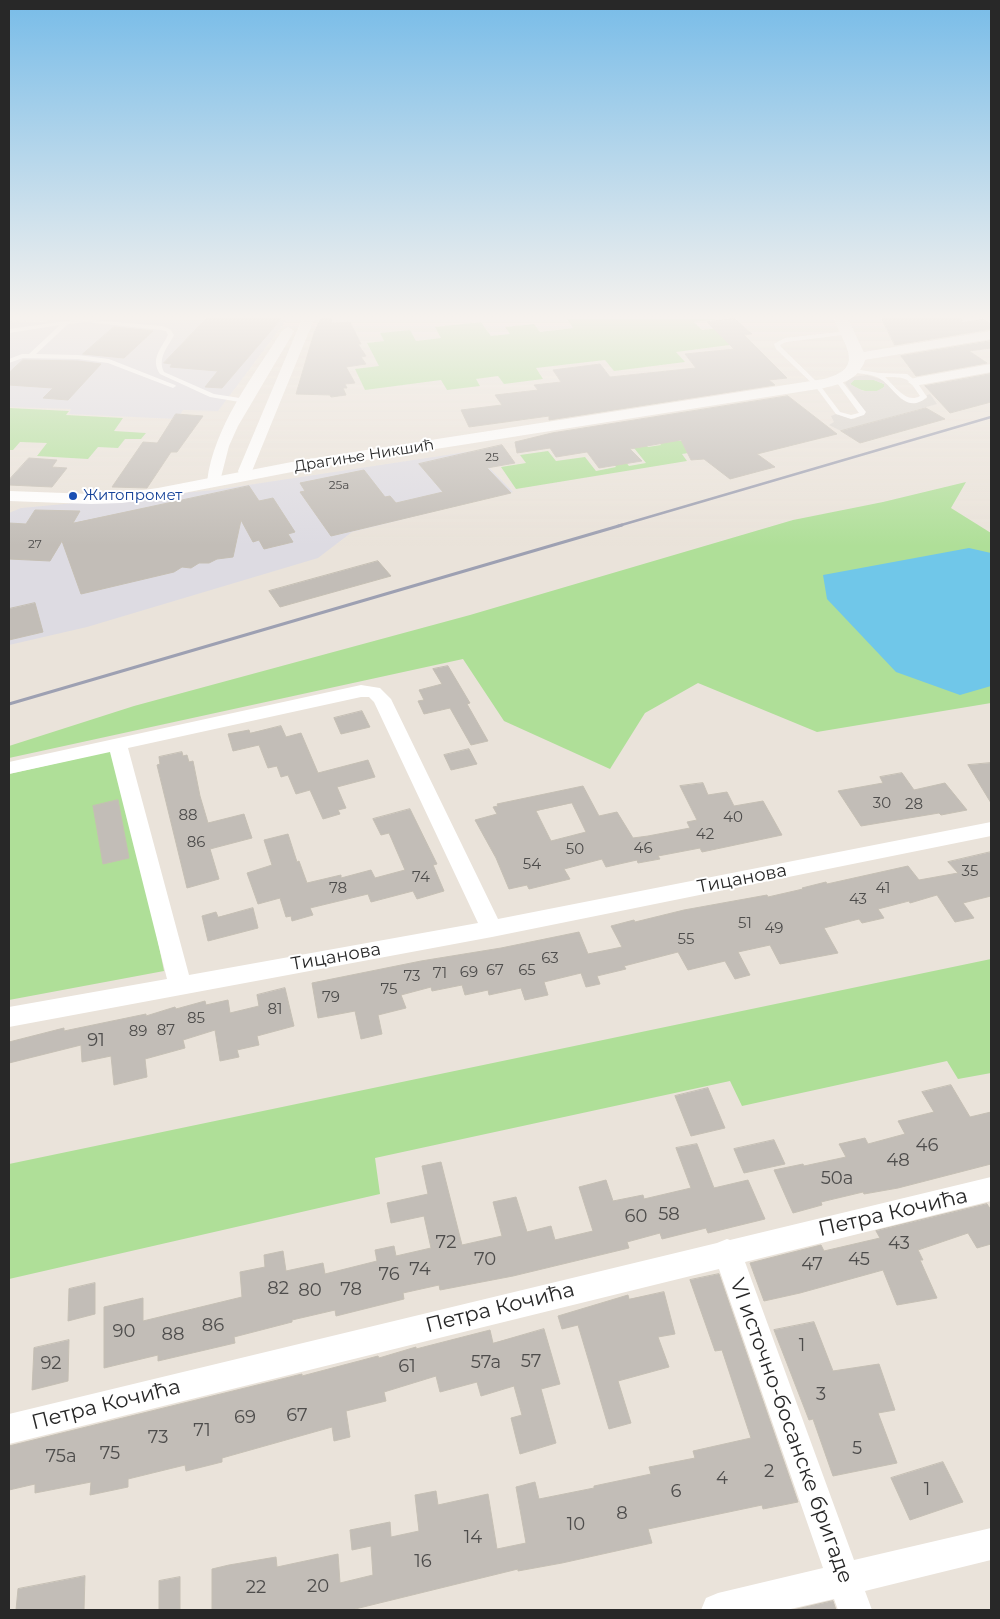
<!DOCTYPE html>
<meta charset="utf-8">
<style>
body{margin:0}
#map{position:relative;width:1000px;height:1619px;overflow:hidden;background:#eae3da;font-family:Montserrat,sans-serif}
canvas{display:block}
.frame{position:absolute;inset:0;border:10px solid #282828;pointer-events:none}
</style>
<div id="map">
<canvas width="1000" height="1619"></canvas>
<div class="frame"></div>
</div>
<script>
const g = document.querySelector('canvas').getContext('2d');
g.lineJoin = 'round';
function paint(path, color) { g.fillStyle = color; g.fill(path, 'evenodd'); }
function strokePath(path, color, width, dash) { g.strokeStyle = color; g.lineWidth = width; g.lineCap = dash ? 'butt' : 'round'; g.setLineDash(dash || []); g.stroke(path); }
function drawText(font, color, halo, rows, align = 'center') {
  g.font = font + ' Montserrat,sans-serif'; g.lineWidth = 4; g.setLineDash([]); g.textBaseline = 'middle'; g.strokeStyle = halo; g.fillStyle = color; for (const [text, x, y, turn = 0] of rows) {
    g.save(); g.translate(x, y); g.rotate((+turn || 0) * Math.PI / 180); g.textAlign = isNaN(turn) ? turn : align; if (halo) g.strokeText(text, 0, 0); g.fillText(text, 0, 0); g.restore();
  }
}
paint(new Path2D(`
 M48 319H287L218 411 183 410 177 419 69 414 71 409 9 407V321L46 322Z
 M473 451 513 492 352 532 318 558 87 627 9 645V513L21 508 215 490Z`), '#dddbe2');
paint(new Path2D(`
 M567 319H720L694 322 702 330 728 327 745 343 676 352 685 362 614 371 605 360 536 368 543 379 504 384 498 376 476 379 480 386 447 390 441 380 365 390 355 369 379 366 367 343 384 341 380 333 410 330 416 341 441 338 435 327 481 322 491 336 510 334 505 327 534 324 540 332 573 328Z
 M854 380H874L884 384V387C875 396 860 391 850 384Z
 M9 408 69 411 66 415 123 418 114 431 146 433 141 439H125L118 448 98 447 88 459 37 456 47 443 20 442 13 450H9Z
 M643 423 673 435 679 441 690 440 750 443 682 454 687 461 516 489 501 467 526 463 520 455 548 451 556 461 585 457 596 471 616 467 599 445 611 443 629 466 646 463 626 438 639 436 648 447 661 445Z
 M966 482 951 508 991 533V703L817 732 698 683 645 713 610 769 504 721 463 659 9 758V746L134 706 470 615 793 520 883 502Z
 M119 749 164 971 9 1000V774Z
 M991 959V1073L958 1079 947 1061 742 1106 730 1081 375 1158 380 1194 9 1279V1164Z`), '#afdf98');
paint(new Path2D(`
 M867 375 883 380 901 399 919 402 927 398V395L930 394 937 404 841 431 829 425 834 422 831 416 836 414 854 419 864 414 865 412 845 383 851 377ZM854 380H874L884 384V387L877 391H863L850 384Z`), '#d7d3cd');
paint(new Path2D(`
 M969 548 991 553V686L960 695 896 672 827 599 823 575Z`), '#70c7e9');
const building = new Path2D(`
 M206 319H281L222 388 205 387 218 371 170 367 172 364 164 363Z
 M321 319H331L332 323 350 322 361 344H358L366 356 361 357 366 364 346 367 355 383 345 384 347 388H343L346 395 331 397 330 395 296 394 314 333Z
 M731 319H735L752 334 744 335 787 378 769 380 775 385 549 420V416L469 427 461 410 502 405 495 395 538 390 534 385 561 382 553 370 600 364 610 377 696 368 685 354 734 349 707 322Z
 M882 319H962V323L983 319 991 324V329L895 345Z
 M114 327 153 331 124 358 83 354Z
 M991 341V348L969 351 987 363 916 376 901 356Z
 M23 360 78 361 101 364 68 400 43 398 53 388 9 385V373Z
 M991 374V402L950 413 925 386Z
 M788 396 837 434 757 454 775 467 730 479 704 459 691 460 681 440 630 449 642 461 599 468 587 452 556 457 550 448 517 453 515 442 552 433Z
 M926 408 945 419 860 443 841 431Z
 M176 414 203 416 177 452H171L147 488 112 487 143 442 157 443Z
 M502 445 515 463 487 468 511 493 331 536 300 492 305 491 300 483 364 470 385 497 390 496 396 503 443 492 419 464Z
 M29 458 57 460 52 467 67 468 52 487 9 485V480Z
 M249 486 259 501 273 498 295 532 288 534 293 542 264 549 259 540 253 542 241 520 233 557 217 559 209 563H199L191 568 182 567 174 572 81 594 62 541 50 561 9 559V523L26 524 35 510 80 511 73 523Z
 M378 561 391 576 280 607 269 591Z
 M35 603 43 632 9 640V609Z
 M448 666 470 703 467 704 488 741 471 745 450 708 424 714 418 701 424 700 419 690 442 684 433 669Z
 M362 711 370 727 341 734 334 718Z
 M281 726 286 737 301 733 318 773 368 760 375 777 337 787 346 808 338 810 340 814 323 819 310 790 296 794 288 775 281 777 277 766 268 768 259 745 233 751 228 734 249 730 250 733Z
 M469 749 477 764 451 770 444 755Z
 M182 752 183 756 187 755 189 762 193 761 200 796 208 823 244 814 252 838 210 849 219 879 187 888 157 765 160 764 159 757Z
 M991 763V803L968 765Z
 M902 773 914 790 945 783 967 810 941 815 939 813 861 826 838 791 883 783 880 777Z
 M703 783 708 795 727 792 734 806 763 801 782 835 702 852 700 848 658 856 660 859 638 863 637 860 606 867 602 859 564 869 570 879 529 889 527 885 509 889 496 858 475 820 497 814 493 807 498 806 497 804 583 786 599 816 617 812 633 838 648 836 690 828 687 822 697 820 680 786ZM572 803 586 832 551 841 536 811Z
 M118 800 129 858 103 864 93 806Z
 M410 809 437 864 433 865 444 891 417 899 413 891 371 902 368 894 310 908 313 915 292 921 291 916 286 917 280 898 258 904 247 873 272 865 264 840 288 834 297 862 299 861 307 883 341 875V878L371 870 375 878 405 870 389 833 381 835 373 819Z
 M991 852V896L963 903 974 918 955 922 937 895 910 903 909 901 878 909 884 918 862 923 859 919 824 928 838 953 780 964 770 945 738 952 750 975 735 979 725 961 688 970 678 952 624 966 626 969 597 976 600 984 586 987 581 973 544 982 548 995 525 1000 521 988 489 995 488 990 465 995 462 985 432 991 431 987 401 995 406 1008 378 1015 382 1034 361 1039 355 1011 318 1018 312 983 421 961 501 948 579 932 588 954 622 947 611 926 634 920 635 922 684 910 767 895 768 897 803 889 802 888 826 882 827 884 908 866 919 880 958 873 948 862Z
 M253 908 258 928 208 941 202 916 216 912 218 917Z
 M285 988 294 1026 257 1036 259 1045 237 1050 239 1057 220 1061 215 1030 183 1040 185 1048 145 1059 147 1077 114 1085 111 1056 82 1062 81 1045 9 1063V1042L64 1028V1031L146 1014V1016L175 1007 176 1009 205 1001 206 1005 228 1000 230 1013 259 1006 257 995Z
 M951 1085 970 1117 991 1112V1164L898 1188 864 1194 863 1192 821 1202 822 1205 793 1213 774 1170 803 1164 804 1166 846 1157 839 1144 865 1138 868 1144 905 1134 898 1121 934 1112 922 1092Z
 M708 1088 725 1128 691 1136 675 1096Z
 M774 1140 785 1164 744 1173 734 1149Z
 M697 1144 714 1188 748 1180 765 1219 708 1233 706 1228 662 1239 660 1233 627 1242 629 1248 513 1276 440 1290 439 1285 403 1293 404 1299 336 1316 335 1310 292 1320V1322L234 1337 235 1343 158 1361V1355L104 1368V1307L143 1298V1321L242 1297 240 1272 265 1267 264 1255 283 1251 286 1271 323 1263 325 1274 377 1261 375 1250 394 1246 396 1256 431 1248 424 1216 391 1223 387 1203 428 1194 422 1166 441 1162 462 1245 502 1236 493 1202 516 1197 527 1232 551 1226 555 1240 593 1231 579 1187 606 1180 613 1201 643 1195 644 1199 691 1188 676 1148Z
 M987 1204 991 1210V1244L977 1248 968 1233 918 1250 923 1260H920L937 1298 897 1305 883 1270 800 1293 764 1301 750 1263 821 1245 824 1251 880 1238 876 1231Z
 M719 1274 798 1502 763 1509 762 1505 648 1529 652 1543 562 1563 518 1571V1569L351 1610H212V1569L229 1565 276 1557 277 1567 338 1554 340 1583 373 1575 371 1546 352 1550 350 1530 390 1522 391 1537 419 1531 415 1495 436 1491 438 1505 488 1494 497 1549 526 1543 516 1487 535 1482 539 1499 594 1488V1486L651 1474 649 1467 695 1458 693 1451 751 1438 722 1350 715 1351 690 1280Z
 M95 1283V1314L68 1321 69 1289Z
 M664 1292 675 1334 658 1337 669 1367 618 1381 631 1423 609 1429 578 1325 562 1329 558 1316 628 1295 629 1299Z
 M814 1322 833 1371 879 1364 895 1410 878 1413 897 1463 833 1476 813 1419 809 1420 774 1330Z
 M544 1329 560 1384 541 1389 556 1443 520 1454 511 1418 522 1415 514 1386 481 1396 477 1382 440 1392 436 1376 384 1392 386 1401 346 1411 350 1437 334 1441 332 1427 222 1458V1462L186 1471 185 1465 128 1479V1487L90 1495 91 1482 35 1493V1484L9 1490V1446L302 1374V1376L378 1356 379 1358 416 1347V1349L490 1330 493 1343Z
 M69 1340 68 1381 32 1390 34 1348Z
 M943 1462 963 1502 910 1520 891 1478Z
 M85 1576 84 1610H16L18 1589Z
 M180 1577V1610H159V1581Z
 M833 1601 836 1610H793Z`);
paint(building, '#c2bdb7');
strokePath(building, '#c5bfb4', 1);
paint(new Path2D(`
 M81 319 162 326 170 329 174 335C168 347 157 358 164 372L214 394 246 399 249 401 246 403 210 397 160 374C150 359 161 349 168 335L166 331 161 330 86 322 68 324 36 354 78 355 109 359 175 385 176 386 173 388 108 363 78 359 23 358 9 363V359L22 354H29L60 325 9 333V329Z
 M847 331 850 333 849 334 786 342 780 345 781 347 819 384 840 412 851 415 859 413 835 380 840 379 866 412 864 415 851 419 836 414 815 386 776 349 774 344 785 338Z
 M854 369 879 373 907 374 916 381 927 397C905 416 895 387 879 378 872 374 860 374 852 372V370ZM885 377C908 377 908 378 920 396 906 404 895 386 885 377Z`), '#fff');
paint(new Path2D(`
 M302 319H314L252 471 253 475 251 478H241L238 471Z
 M288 327 294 331 238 426 229 446 219 485H209L207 482C214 426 252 378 282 331Z
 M991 331V339L858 361 852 357 858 353Z
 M991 364V372L914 386 908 382 914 378Z
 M361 685 380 688 391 699 498 919 991 822V836L492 937 9 1027V1007L167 979 110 752 9 774V762ZM361 697H369L374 702 478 923 189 975 128 748Z
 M991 1177V1201L745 1262 854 1560 991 1528V1560L865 1591 872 1610H838L834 1599 786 1610H701L706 1598 718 1593 823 1568 719 1269 9 1444V1414L717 1243 727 1239 730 1240Z`), '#fff');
paint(new Path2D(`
 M834 319H848L866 357C860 379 844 383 824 388L302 470 158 498 122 503 91 504 9 501V491L91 494 122 493 158 488 302 460 824 379C866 368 845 347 834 319Z`), '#fff');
strokePath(new Path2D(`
 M618 526 991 417`), '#9da0b2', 2.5);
strokePath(new Path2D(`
 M9 704 622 525`), '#9da0b2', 3);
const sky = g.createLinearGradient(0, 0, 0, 546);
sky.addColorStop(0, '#78bce8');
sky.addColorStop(0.58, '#f6f2ee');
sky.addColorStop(1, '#f6f2ee00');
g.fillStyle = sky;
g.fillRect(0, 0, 1000, 546);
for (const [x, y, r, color] of [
 [73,496,5,"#1a4fb4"]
]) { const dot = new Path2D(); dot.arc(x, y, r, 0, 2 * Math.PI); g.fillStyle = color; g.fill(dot); strokePath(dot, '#fff', 2); }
drawText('12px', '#4e4d4c', null, [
 ["25",492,457],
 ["25a",339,485],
 ["27",35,544]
]);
drawText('15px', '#282828', '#fff', [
 ["Драгиње Никшић",364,456,-9]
]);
drawText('15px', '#164399', '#fff', [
 ["Житопромет",83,496]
], 'left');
drawText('15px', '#4e4d4c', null, [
 ["30",882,804],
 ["28",914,805],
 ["88",188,816],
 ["40",733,818],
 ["42",705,835],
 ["86",196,843],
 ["46",643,849],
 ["50",575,850],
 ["54",532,865],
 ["35",970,872],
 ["74",421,878],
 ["78",338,889],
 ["41",883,889],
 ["43",858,900],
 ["51",745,924],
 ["49",774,929],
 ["55",686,940],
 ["63",550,959],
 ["67",495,971],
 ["65",527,971],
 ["69",469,973],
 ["71",440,974],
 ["73",412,977],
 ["75",389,990],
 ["79",331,998],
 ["81",275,1010],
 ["85",196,1019],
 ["87",166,1031],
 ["89",138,1032]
]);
drawText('18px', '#282828', '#fff', [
 ["Тицанова",742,879,-11],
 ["Тицанова",336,957,-10]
]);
drawText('18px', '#4e4d4c', null, [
 ["91",96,1041],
 ["46",927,1146],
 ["48",898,1161],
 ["50a",837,1179],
 ["58",669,1215],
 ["60",636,1217],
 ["72",446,1243],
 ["43",899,1244],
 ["70",485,1260],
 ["45",859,1260],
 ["47",812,1265],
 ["74",420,1270],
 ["76",389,1275],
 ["82",278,1289],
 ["78",351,1290],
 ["80",310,1291],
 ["86",213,1326],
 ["90",124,1332],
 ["88",173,1335],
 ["1",802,1346],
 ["57",531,1362],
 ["57a",486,1363],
 ["92",51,1364],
 ["61",407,1367],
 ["3",821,1395],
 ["67",297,1416],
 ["69",245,1418],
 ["71",202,1431],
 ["73",158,1438],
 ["5",857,1449],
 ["75",110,1454],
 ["75a",61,1457],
 ["2",769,1472],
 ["4",722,1479],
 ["1",927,1490],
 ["6",676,1492],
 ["8",622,1514],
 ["10",576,1525],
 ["14",473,1538],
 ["16",423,1562],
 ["20",318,1587],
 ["22",256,1588]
]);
drawText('21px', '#282828', '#fff', [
 ["Петра Кочића",893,1213,-13],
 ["Петра Кочића",500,1308,-14],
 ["Петра Кочића",106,1405,-14],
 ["VI источно-босанске бригаде",791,1431,70]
]);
</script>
